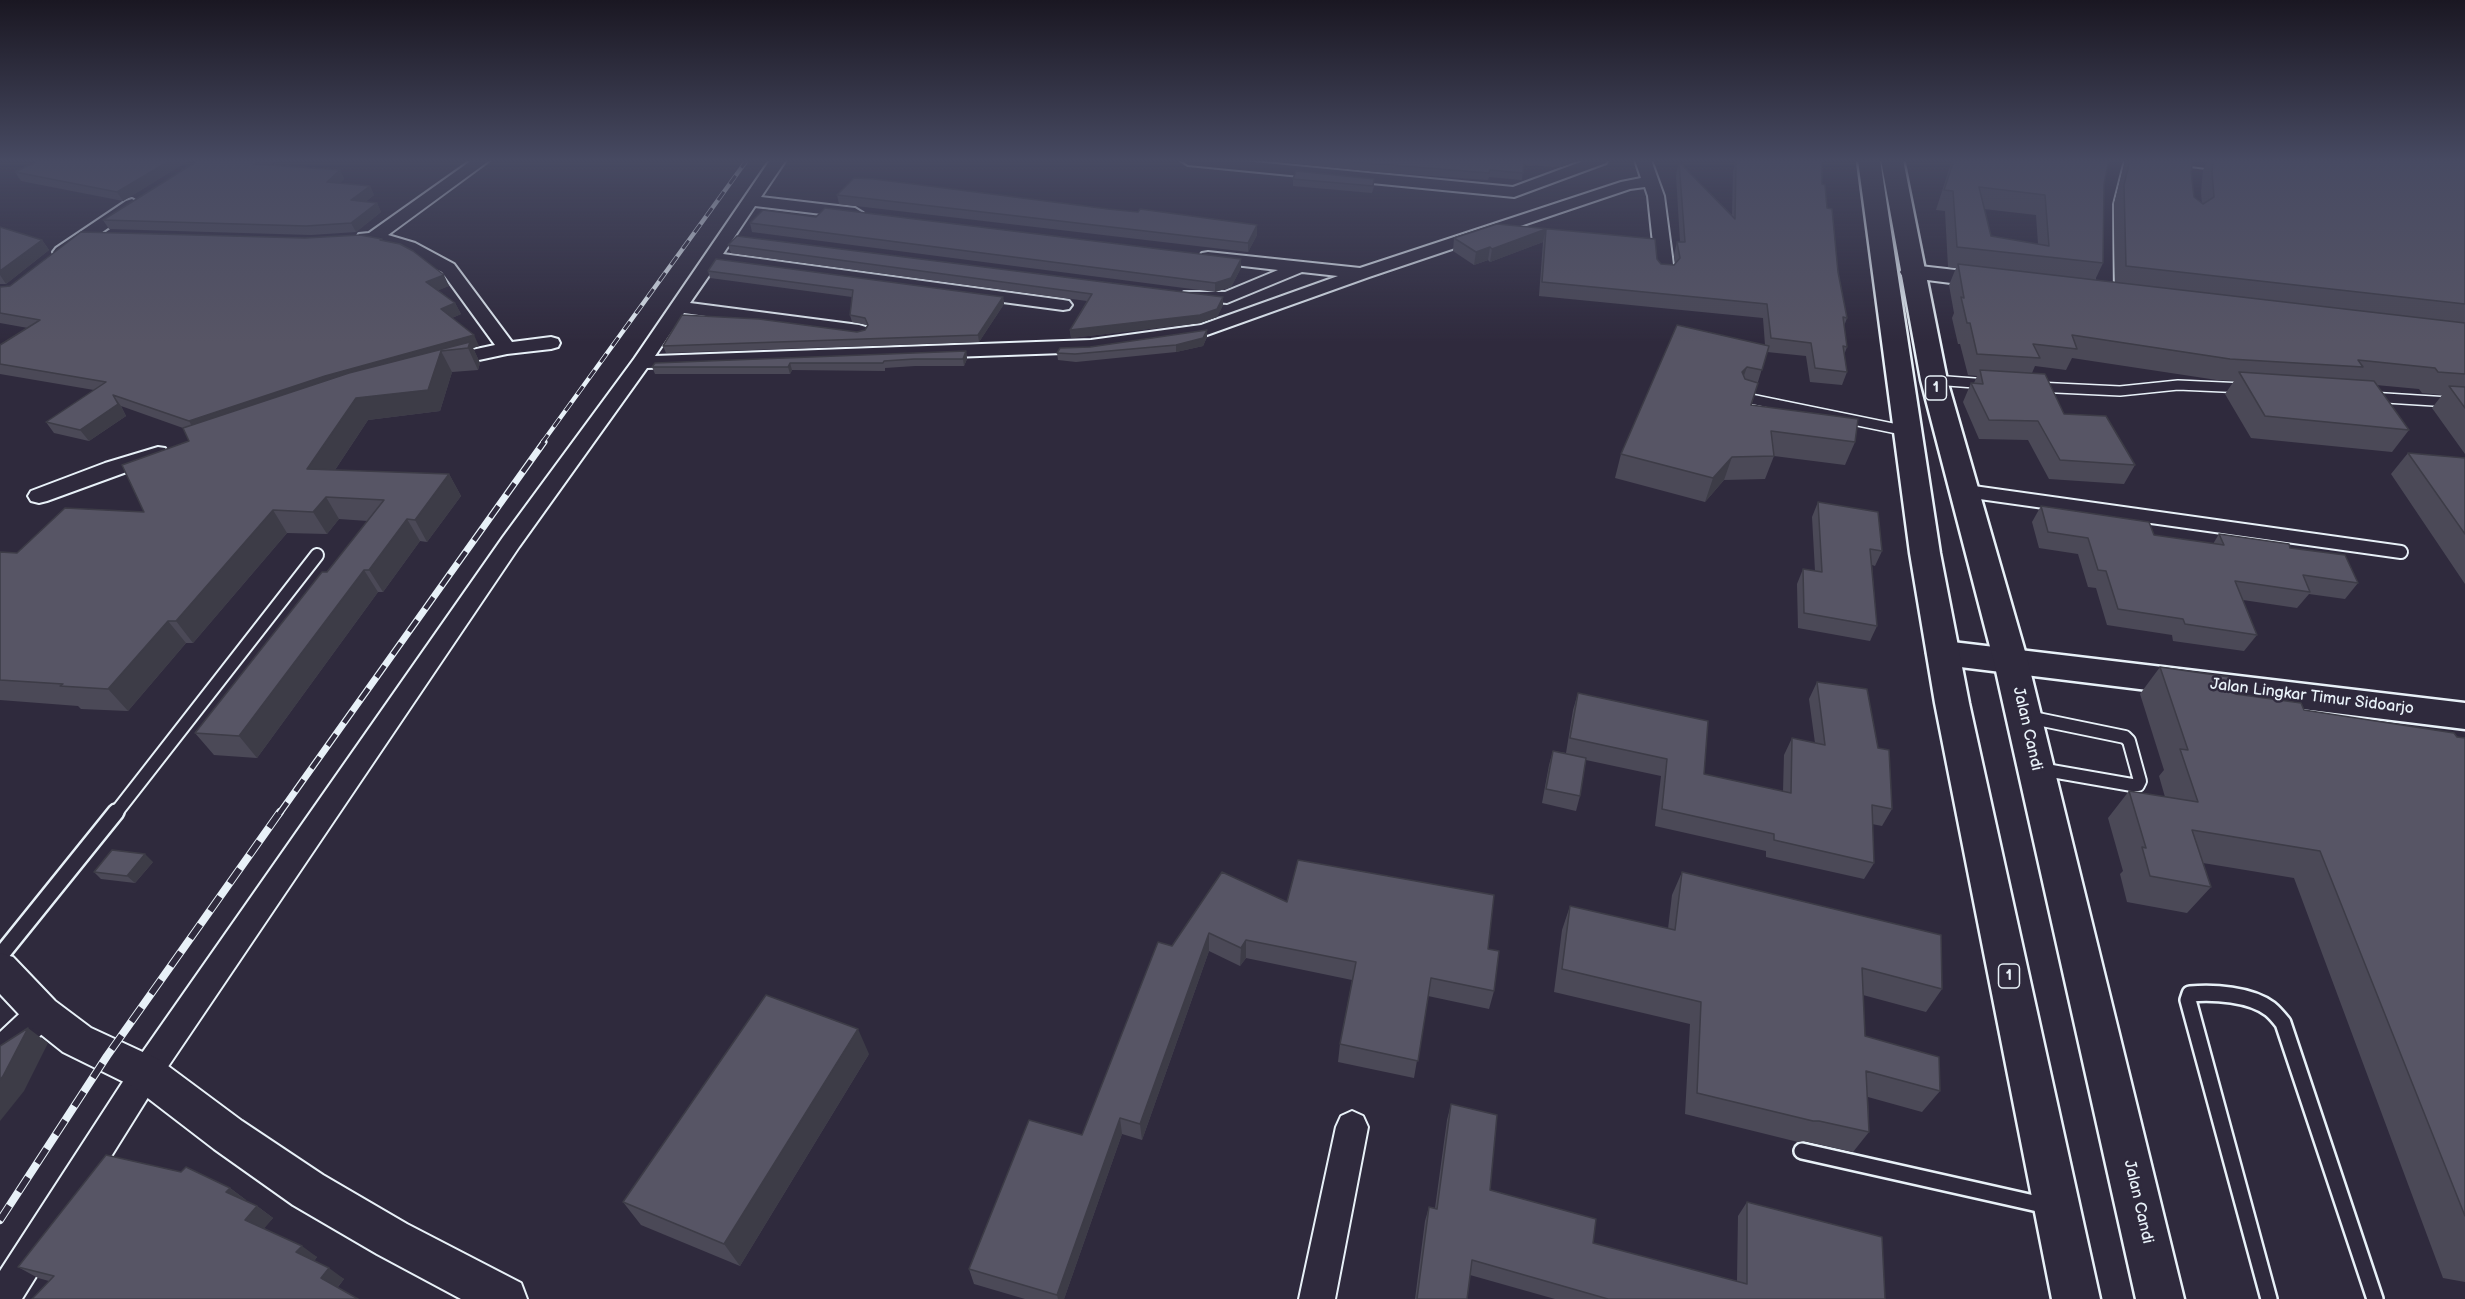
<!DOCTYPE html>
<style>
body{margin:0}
canvas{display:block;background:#2f2a3d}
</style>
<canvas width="2465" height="1299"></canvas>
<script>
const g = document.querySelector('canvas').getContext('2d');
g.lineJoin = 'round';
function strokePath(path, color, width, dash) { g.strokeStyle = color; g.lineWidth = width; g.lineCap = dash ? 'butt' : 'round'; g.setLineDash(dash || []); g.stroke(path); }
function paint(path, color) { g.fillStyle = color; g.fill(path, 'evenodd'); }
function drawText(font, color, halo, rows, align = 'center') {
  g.font = font + ' "Balsamiq Sans",sans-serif'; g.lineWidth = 5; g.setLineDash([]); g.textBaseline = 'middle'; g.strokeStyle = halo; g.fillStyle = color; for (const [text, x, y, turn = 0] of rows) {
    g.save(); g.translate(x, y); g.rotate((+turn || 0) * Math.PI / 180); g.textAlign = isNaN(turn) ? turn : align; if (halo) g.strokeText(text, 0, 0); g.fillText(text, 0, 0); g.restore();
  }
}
const serviceFar2 = new Path2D(`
 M1934 380 1988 384
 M2036 387 2120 391 2178 385 2245 388
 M1741 397 1907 431
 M2370 397 2465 403`);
const serviceFar1 = new Path2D(`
 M1966 491 2401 552
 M2028 717 2125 737 2129 741 2140 781 2138 785H2132L2040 769
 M115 814 317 555`);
const service = new Path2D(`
 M0 956 116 812
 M1802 1151 2047 1206
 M2269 1299 2188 1000 2190 994C2214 992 2250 994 2270 1009 2275 1013 2279 1018 2283 1023L2375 1299`);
const minor = new Path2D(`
 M472 160H490L388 235 415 243 454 264 512 342 551 337 558 339 560 343 558 347 551 349 507 354 446 367 439 365 436 361 439 357 495 345 442 272 387 245 359 242 357 238 359 234 369 233Z
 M770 160H786L761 197 855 208 863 213 855 218 755 206 723 254 1063 300 1069 301 1072 305 1069 309 1063 310 717 264 690 303 859 325 866 327 868 331 866 335 859 337 684 313 655 356 1091 340 1201 325 1338 276 1302 272 1227 303 1184 300 1181 296 1184 292H1225L1278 270 1208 262 1202 261 1199 257 1202 253 1208 252 1360 268 1621 182 1641 178 1635 160H1651L1664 196 1674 272 1671 276H1659L1656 272 1648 196 1645 187 1630 189 1369 277 1204 336 1091 352 647 368 519 547 157 1083 22 1299H0V1271L135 1063 503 537 634 359Z
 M1180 160H1234L1513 187 1586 160H1608L1606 163 1514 197 1188 165Z
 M2107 160H2123L2112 204 2113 295 2110 299H2098L2095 295 2096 204Z
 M2174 160H2218L2245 164 2247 167 2239 172 2182 165Z
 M132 199 140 204 138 207 68 256H56L53 252 56 248 126 201Z
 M158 447 165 448 168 453 165 458 47 501 39 503 31 501 28 496 31 491 105 463Z
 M42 999 53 1003 57 1013C49 1031 18 1059 0 1066V1032L31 1003Z
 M1352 1111 1363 1116 1368 1127 1335 1299H1299L1336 1127 1341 1116Z`);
const tertiary = new Path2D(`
 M1911 265 1991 274 1999 276 2002 281 1999 286 1991 288 1903 277 1900 272 1903 267Z
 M0 953 13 957 55 1001 91 1028 160 1060 242 1121 323 1175 407 1224 521 1283 527 1299H461L377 1254 293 1205 214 1149 132 1086 63 1052 29 1025 0 994Z`);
const secondary = new Path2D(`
 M1944 641 2465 703V729L1944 665 1932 661 1927 653 1932 645Z`);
const trunk = new Path2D(`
 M1858 160H1880L1940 553 1969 703 2100 1299H2052L1935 703 1910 553Z
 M1881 160H1903L1947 380 2028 662 2184 1299H2136L1994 662 1921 380Z`);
strokePath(serviceFar2, '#e8f1f8', 12);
strokePath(serviceFar1, '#e8f1f8', 16);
strokePath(service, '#e8f1f8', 20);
strokePath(minor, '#e8f1f8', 4);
strokePath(tertiary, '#e8f1f8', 4);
strokePath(secondary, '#e8f1f8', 5);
strokePath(trunk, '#e8f1f8', 5);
strokePath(serviceFar2, '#2f2a3d', 9);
strokePath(serviceFar1, '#2f2a3d', 12);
strokePath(service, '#2f2a3d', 15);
paint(minor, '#2f2a3d');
paint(tertiary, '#2f2a3d');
paint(secondary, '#2f2a3d');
paint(trunk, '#2f2a3d');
const railFar2 = new Path2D(`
 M542 443 747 160`);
const railFar1 = new Path2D(`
 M279 814 544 442`);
const rail = new Path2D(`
 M0 1220 107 1056 280 812`);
strokePath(railFar2, '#e8f1f8', 4.5);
strokePath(railFar1, '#e8f1f8', 7);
strokePath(rail, '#e8f1f8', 8);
strokePath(railFar2, '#2f2a3d', 3, [10]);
strokePath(railFar1, '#2f2a3d', 4.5, [14]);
strokePath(rail, '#2f2a3d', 6, [17]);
paint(new Path2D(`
 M40 160H190L123 201 21 181 15 172Z
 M1278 160H1570L1569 164 1561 167 1523 165 1522 180 1489 177 1488 180 1377 172 1299 164 1278 161Z
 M1736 160H1822V184L1847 318 1844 326 1847 347 1844 355 1847 372 1842 385 1810 382 1806 356 1767 352 1751 405 1855 442 1845 465 1774 456 1765 479 1724 480 1705 502 1615 478 1621 454 1765 345 1763 318 1539 296 1543 242 1490 262 1488 260 1474 265 1453 251 1454 238 1497 224 1655 239 1657 259 1661 264 1674 265 1675 264 1674 255 1677 242H1680L1676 175 1679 162 1732 215 1733 171Z
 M1952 160H2109L2104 184 2103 263 2095 280 2115 282 2114 204 2125 161V160H2193L2191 172 2194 197 2202 204 2201 192 2203 170 2208 160H2465V454L2432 408 2442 395 2422 393 2419 389 2376 385 2409 430 2392 452 2251 438 2225 394 2234 381 2217 380 2072 358 2066 370 2035 366 2032 373 2064 414 2135 465 2124 484 2049 479 2028 440 1979 439 1963 402 1971 383H1974L1977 376 1968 375 1960 344H1958L1952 318 1954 313 1949 285 1956 268 1948 267 1945 211 1936 210ZM1984 209 2036 215 2038 244 1991 236Z
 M272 165 340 170 344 179 340 183 370 186 374 195 365 202 377 203 381 212 356 232 311 235 109 229 103 220Z
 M1293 179 1374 186 1372 193 1293 186Z
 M837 195 1108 209 1257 225V235L1248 252 839 204Z
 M816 217 1241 259V268L1231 287 1215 292 752 232 750 223Z
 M0 227 42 240 49 250 6 284H0Z
 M383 241 449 286 438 290 455 303 461 314 452 318 479 346 473 348 480 363 478 370 452 372 440 411 368 420 335 470 449 474 461 496 427 542 420 541 383 592H378L257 758 214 755 195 733 368 521 339 519 327 534 287 533 193 643H186L128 711 81 709 78 706 0 700V552L17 553 144 512 189 441 183 428 121 406 126 416 89 441 54 433 46 422 94 390 0 374V345L28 328 0 323V287Z
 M728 245 1223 297V305L1217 317 1200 323 1071 338 1070 330 1087 301 731 253Z
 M708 271 1003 297 1004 304 979 342 666 353 663 346 857 332 865 330 867 326V325L852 322 850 315 852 297 710 278Z
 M1207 330V337L1203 346 1176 352 1076 362 1058 360 1057 353Z
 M966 351 967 359 964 366H915L885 368V371L792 370 790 374H655L652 367Z
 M2408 453 2465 458V584L2391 474Z
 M1818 502 1882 551 1875 566 1872 565 1877 626 1870 641 1798 628 1797 584 1803 569 1815 571 1812 517Z
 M2041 506 2154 535 2213 544 2219 534 2290 548 2358 583 2345 599 2309 594 2297 608 2243 600 2257 635 2244 651 2173 641 2172 635 2107 625 2096 588 2088 587 2078 554 2039 548 2032 522Z
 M2160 667 2235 694 2304 710 2465 738V1282L2443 1278 2294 878 2203 863 2211 887 2187 913 2127 902 2120 874 2123 871 2108 818 2129 791 2165 797 2159 776 2164 770 2140 694Z
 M1817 682 1878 748 1892 809 1882 826 1872 824 1874 863 1864 879 1766 857V851L1655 826 1661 776 1586 760 1580 796 1576 811 1542 803 1549 765 1553 751 1566 753 1573 710 1578 693 1704 774 1783 792 1784 755 1792 738 1815 743 1809 699Z
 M153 862 135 883 101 879 94 872Z
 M1682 872 1942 989 1926 1012 1863 995 1865 1036 1940 1091 1922 1112 1868 1097 1869 1132 1853 1152 1804 1141 1798 1142 1685 1114 1690 1024 1554 992 1562 930 1570 906 1668 929 1672 895Z
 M1287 902 1488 949 1494 991 1489 1009 1428 996 1414 1078 1338 1062 1340 1044 1352 980 1246 958 1240 966 1209 951 1142 1140 1122 1134 1064 1299H1025L974 1284 969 1269 1082 1135 1172 946Z
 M869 1054 740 1266 641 1225 623 1202Z
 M1451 1104 1490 1190 1593 1243 1737 1281 1738 1216 1747 1202 1885 1299H1555L1470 1275 1467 1299H1415L1425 1221 1429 1207 1435 1208 1447 1120Z
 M230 1188 246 1200 245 1201 257 1206 273 1218 264 1228 317 1257 314 1261 344 1279 338 1287 49 1281 38 1278 18 1267Z`), '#4b4957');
paint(new Path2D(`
 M171 160H190L123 201 117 192Z
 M261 160H280L259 172 254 164Z
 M1562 160H1570L1569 164 1561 167Z
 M340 170 344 179 332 191 327 182Z
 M370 186 374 195 356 209 351 200Z
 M377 203 381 212 356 232 351 223Z
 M1257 225V235L1248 252V243Z
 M1546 229 1543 242 1490 262 1492 249Z
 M42 240 49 250 6 284 0 275V271Z
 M1490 247 1488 260 1474 265 1476 252Z
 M1241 259V268L1231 287 1215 292V283Z
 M444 275 449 286 432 293 426 282Z
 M1003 297 1004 304 979 342 978 335Z
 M1223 297V305L1217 317 1200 323 1071 338 1070 330Z
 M455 303 461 314 447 320 441 309Z
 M1207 330V337L1203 346 1176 352V345Z
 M474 335 479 346 473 348 480 363 478 370 468 348 441 351 452 372 440 411 368 420 321 491 307 469 356 398 439 358 196 433 189 421 325 376Z
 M966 351 967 359 964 366 963 359Z
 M790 363 792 370 790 374 788 367Z
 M1747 367 1739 390 1742 372Z
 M113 395 121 406 126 416 89 441 80 430Z
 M1732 457 1724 480 1705 502 1713 478Z
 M449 474 461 496 427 542 415 520Z
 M326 497 339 519 327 534 313 512Z
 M273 510 287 533 193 643 176 621Z
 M407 519 420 541 383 592 369 570Z
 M364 570 378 592 257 758 239 736Z
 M168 621 186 643 128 711 108 689Z
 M145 854 153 862 135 883 127 876Z
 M1209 933V951L1142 1140 1140 1124Z
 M1246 940V958L1240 966 1241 948Z
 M28 1028 48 1043 24 1091 0 1121V1080Z
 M858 1029 869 1054 740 1266 724 1244Z
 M1120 1118 1122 1134 1064 1299H1058L1057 1295Z
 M230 1188 246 1200 242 1204 226 1192Z
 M257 1206 273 1218 261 1232 245 1220Z
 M302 1246 317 1257 312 1264 296 1252Z
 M329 1268 344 1279 336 1289 321 1278Z`), '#3d3c47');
const building = new Path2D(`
 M40 160H171L117 192 15 172Z
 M199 160H261L254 164 340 170 327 182 370 186 351 200 377 203 351 223 306 226 103 220Z
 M1329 160H1524L1523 173 1490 170 1489 173Z
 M1736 160H1822V184L1825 185 1827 208 1832 209 1838 272 1847 318 1843 317 1847 347 1843 346 1847 372 1815 368 1811 343 1771 338 1767 304 1542 282 1546 229 1492 249 1490 247 1476 252 1454 238 1497 224 1655 239 1657 259 1661 264 1674 265 1680 258 1677 242H1685L1679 162 1735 219Z
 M1954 160H2109L2104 184 2103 263 1957 247 1953 191 1944 190ZM1979 187 2045 195 2049 246 1991 236Z
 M2130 160H2193L2191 172 2194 197 2203 204 2214 197 2212 172 2213 160H2465V304L2126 266 2124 185Z
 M1296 171 1374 179 1373 186 1293 179Z
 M854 178 874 179 1108 209 1138 212 1140 209 1257 225 1248 243 837 195Z
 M825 208 1241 259 1231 278 1215 283 750 223 763 210 816 217Z
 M0 227 42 240 0 271Z
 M81 232 305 238 360 235 382 239 380 240 400 244 413 251 444 275 426 282 455 303 441 309 474 335 325 376 189 421 113 395 118 404 80 430 46 422 106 382 0 364V345L40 320 0 313V287L10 286Z
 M737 236 1223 297 1217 309 1200 315 1070 330 1092 294 728 245Z
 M716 259 1003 297 978 335 663 346 682 315 759 319 857 332 865 330 868 325 865 318 850 315 853 290 708 271Z
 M1958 264 2465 323V374L2438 372 2435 368 2358 360 2363 367 2230 359 2072 335 2077 349 2033 344 2040 358 1977 354 1970 323H1967L1961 297 1964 298Z
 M1677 325 1769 346 1762 370 1747 367 1742 372 1745 379 1758 383 1751 405 1858 419 1855 442 1771 431 1774 456 1732 457 1713 478 1621 454Z
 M1207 330 1203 338 1176 345 1075 354 1057 353 1060 348 1090 347Z
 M470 342 468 348 441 351 428 390 356 398 307 469 449 474 415 520 407 519 369 570H364L239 736 195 733 322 572H327L384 500 326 497 313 512 273 510 176 621H168L108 689 60 686 63 684 0 680V552L17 553 65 508 144 512 122 465 189 441 183 428 349 373Z
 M966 351 963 359H914L884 361 883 363H790L788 367H652L655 363Z
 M1980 370 2045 374 2064 414 2106 416 2135 465 2060 460 2038 421 1989 420 1971 383 1983 384Z
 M2239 372 2374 381 2409 430 2265 416Z
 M2449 386 2465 387V408Z
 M2408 453 2465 458V534Z
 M1818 502 1878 512 1882 551 1870 549 1877 626 1804 613 1803 569 1822 572Z
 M2041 506 2149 522 2154 535 2224 545 2219 534 2289 544 2290 548 2345 555 2358 583 2303 575 2310 592 2235 581 2257 635 2185 624 2183 619 2118 609 2106 571 2098 570 2088 538 2048 532Z
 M2160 667 2229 677 2235 694 2301 703 2304 710 2454 733 2457 737 2465 738V1216L2320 851 2192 830 2211 887 2150 876 2142 847 2146 848 2129 791 2198 802 2180 749 2188 750Z
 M1817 682 1867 689 1878 748 1889 750 1892 809 1872 805 1874 863 1774 840V834L1662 809 1667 759 1570 738 1578 693 1708 721 1704 774 1791 793 1792 738 1825 745Z
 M1553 751 1586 758 1580 796 1546 789Z
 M112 850 145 854 127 876 94 872Z
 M1298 860 1494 895 1488 949 1499 951 1494 991 1431 978 1418 1061 1340 1044 1356 962 1246 940 1241 948 1209 933 1140 1124 1120 1118 1057 1295 969 1269 1029 1120 1082 1135 1158 942 1172 946 1222 872 1287 902Z
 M1682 872 1941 935 1942 989 1862 968 1865 1036 1939 1057 1940 1091 1866 1071 1869 1132 1819 1121H1813L1697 1093 1701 1002 1562 969 1570 906 1675 930Z
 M766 995 858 1029 724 1244 623 1202Z
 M28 1028 3 1076 0 1080V1046Z
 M1451 1104 1497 1115 1490 1190 1596 1219 1593 1243 1747 1284V1202L1882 1237 1885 1299H1608L1472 1260 1467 1299H1417L1429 1207 1437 1209Z
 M106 1155 181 1172 186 1167 230 1188 226 1192 257 1206 245 1220 302 1246 296 1252 329 1268 321 1278 358 1299H32L54 1276 18 1267Z`);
paint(building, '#575565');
strokePath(building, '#3d3c47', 1.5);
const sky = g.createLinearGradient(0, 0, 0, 342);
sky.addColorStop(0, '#1a1722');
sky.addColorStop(0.47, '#474a62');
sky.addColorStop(1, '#474a6200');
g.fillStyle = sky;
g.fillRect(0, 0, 2465, 342);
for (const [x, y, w] of [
 [1936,388,21],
 [2009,976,21]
]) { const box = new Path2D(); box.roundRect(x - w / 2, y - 12, w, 24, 4.5); g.fillStyle = '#2f2a3d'; g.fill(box); strokePath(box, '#e8f1f8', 1.5); }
drawText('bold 15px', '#e8f1f8', null, [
 ["1",1936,388],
 ["1",2009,976]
]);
drawText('16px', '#e8f1f8', '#2f2a3d', [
 ["Jalan Lingkar Timur Sidoarjo",2312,697,7],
 ["Jalan Candi",2027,729,77],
 ["Jalan Candi",2138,1202,77]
]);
</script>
